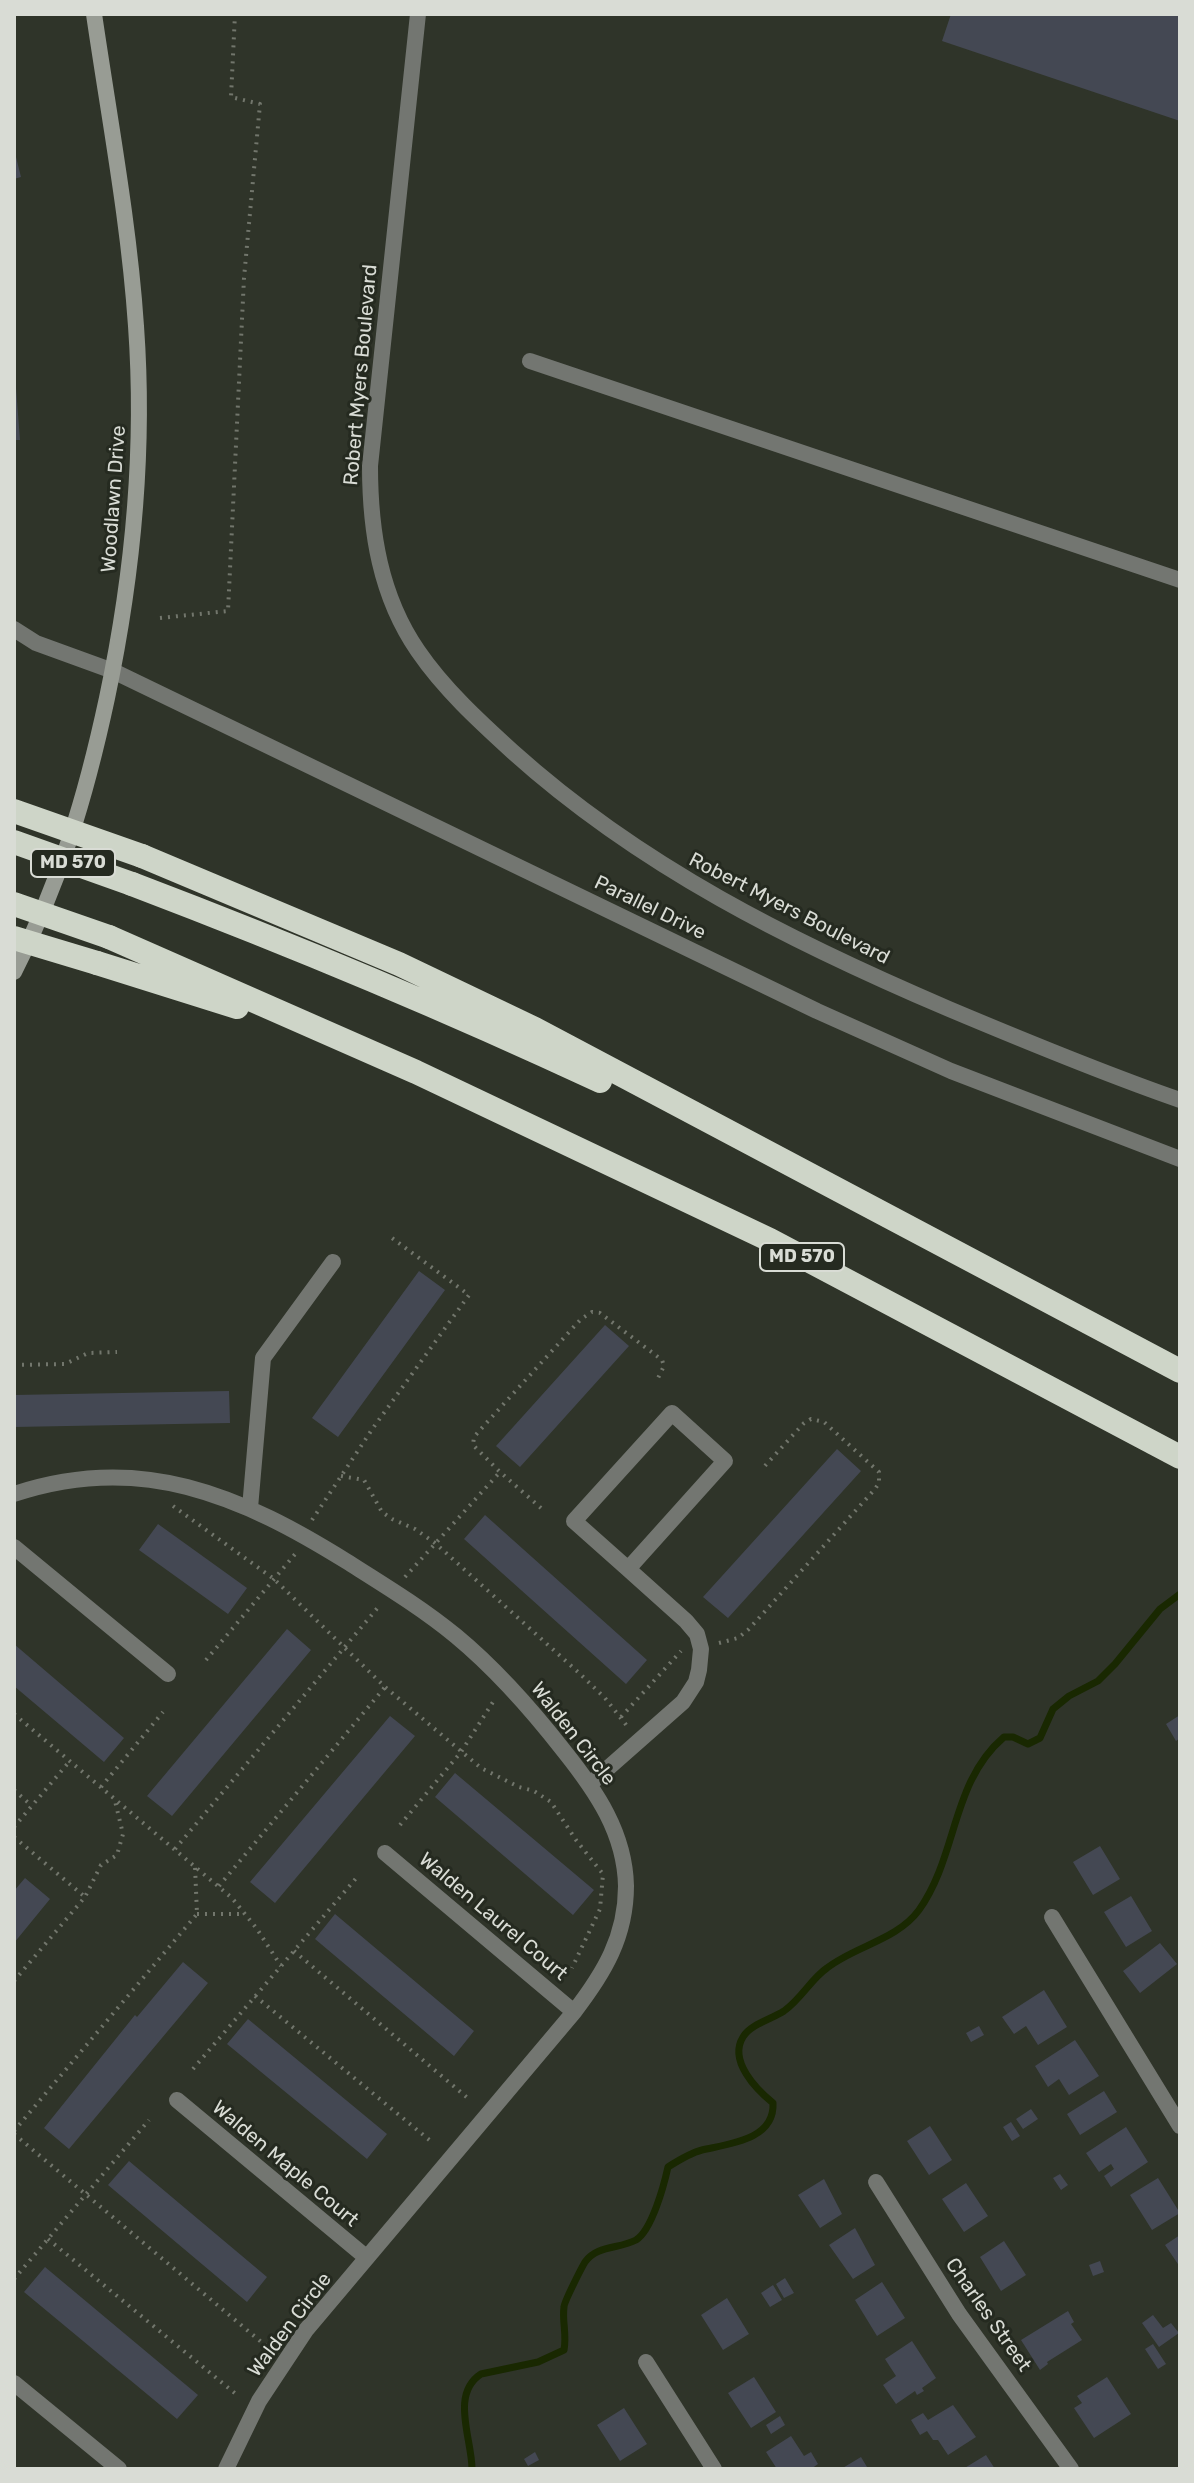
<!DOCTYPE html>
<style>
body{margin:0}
#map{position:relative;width:1194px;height:2483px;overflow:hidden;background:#2f3429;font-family:Rubik,sans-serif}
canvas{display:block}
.frame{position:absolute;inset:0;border:16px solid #d9dcd5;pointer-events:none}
</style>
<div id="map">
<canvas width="1194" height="2483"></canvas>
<div class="frame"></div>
</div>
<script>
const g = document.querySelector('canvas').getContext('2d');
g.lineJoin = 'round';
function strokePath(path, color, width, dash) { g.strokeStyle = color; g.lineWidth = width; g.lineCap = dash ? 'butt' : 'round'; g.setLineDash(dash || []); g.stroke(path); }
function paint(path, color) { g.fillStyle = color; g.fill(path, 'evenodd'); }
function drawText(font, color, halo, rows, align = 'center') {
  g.font = font + ' Rubik,sans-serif'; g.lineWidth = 6; g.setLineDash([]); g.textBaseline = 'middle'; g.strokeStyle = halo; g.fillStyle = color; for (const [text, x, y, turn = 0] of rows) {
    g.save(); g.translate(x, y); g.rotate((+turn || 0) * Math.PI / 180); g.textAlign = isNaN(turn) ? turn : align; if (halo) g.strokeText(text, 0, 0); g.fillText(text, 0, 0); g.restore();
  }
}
strokePath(new Path2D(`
 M472 2469C472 2439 450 2394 481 2374L538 2362 564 2350C567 2334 562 2322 564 2307 564 2302 582 2267 585 2262 597 2245 619 2249 636 2240 652 2230 664 2185 668 2167 679 2160 690 2153 702 2150 728 2144 775 2140 773 2103 757 2090 728 2061 743 2037 751 2024 772 2019 784 2011 802 1998 811 1979 827 1968 855 1946 897 1940 919 1910 958 1855 951 1782 1004 1737H1013L1028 1744 1040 1738 1053 1709 1069 1696 1098 1681 1115 1664 1160 1609 1180 1594`), '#192801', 7);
paint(new Path2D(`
 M951 14H1180V121L942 41Z
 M14 149 21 177 14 179Z
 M14 388H16L20 440H14Z
 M419 1271 445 1290 338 1437 312 1418Z
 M605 1325 629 1346 520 1467 496 1446Z
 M229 1391 230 1423 14 1427V1395Z
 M837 1449 861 1471 728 1618 703 1597Z
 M485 1515 647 1660 626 1684 464 1539Z
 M158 1524 247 1588 228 1614 139 1550Z
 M287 1629 311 1650 172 1816 147 1796Z
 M14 1644 124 1738 104 1762 14 1686Z
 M1180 1715V1738L1176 1741 1166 1724Z
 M390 1716 415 1736 275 1903 250 1882Z
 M455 1773 594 1890 573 1915 435 1797Z
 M1100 1846 1120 1879 1093 1895 1073 1862Z
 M25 1878 50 1899 14 1943V1891Z
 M1131 1896 1152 1931 1126 1947 1104 1912Z
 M335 1914 474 2031 454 2056 315 1939Z
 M1160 1943 1177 1964 1140 1993 1123 1971Z
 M183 1962 208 1983 69 2149 44 2128 135 2015 137 2017Z
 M1044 1990 1067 2027 1038 2045 1026 2026 1014 2034 1002 2017Z
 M248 2019 387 2134 367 2159 227 2044Z
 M979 2026 984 2035 971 2042 966 2033Z
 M1075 2040 1099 2076 1069 2095 1059 2079 1048 2087 1035 2066Z
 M1104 2091 1117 2112 1080 2135 1067 2114Z
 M1031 2109 1038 2119 1023 2129 1016 2119Z
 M1011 2122 1020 2136 1012 2141 1003 2127Z
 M930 2126 952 2160 929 2175 907 2141Z
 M1126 2127 1148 2162 1111 2187 1104 2176 1114 2169 1111 2164 1099 2172 1086 2153Z
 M129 2161 267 2277 247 2302 108 2185Z
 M1060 2174 1068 2185 1061 2190 1053 2178Z
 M1158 2178 1180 2213 1152 2230 1130 2195Z
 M824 2179 842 2214 820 2228 798 2195Z
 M966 2183 988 2216 964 2232 942 2199Z
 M855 2228 875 2265 853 2279 829 2245Z
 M1180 2235V2267L1165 2245Z
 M1004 2241 1026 2275 1001 2291 980 2257Z
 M1100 2261 1104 2272 1093 2276 1089 2265Z
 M45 2267 198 2395 177 2419 24 2292Z
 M785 2278 794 2293 784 2298 776 2284Z
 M882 2282 905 2318 877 2336 855 2300Z
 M773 2285 782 2300 770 2307 761 2293Z
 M727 2298 749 2334 723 2350 701 2315Z
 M1068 2311 1074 2322 1071 2324 1082 2340 1047 2362 1048 2364 1040 2370 1021 2340Z
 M1153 2315 1163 2328 1171 2323 1179 2333 1159 2347 1142 2323Z
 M912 2341 936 2378 922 2388 924 2391 917 2395 915 2391 896 2404 883 2385 896 2376 885 2359Z
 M1153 2344 1166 2364 1158 2369 1145 2349Z
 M754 2377 776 2412 751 2428 728 2393Z
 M1107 2377 1131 2414 1094 2438 1074 2408 1082 2403 1077 2396Z
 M953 2405 976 2437 948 2455 938 2440H933L927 2431 920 2435 911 2420 923 2413 928 2420Z
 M624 2408 647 2444 620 2461 597 2425Z
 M780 2416 785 2425 771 2434 766 2425Z
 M791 2436 804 2456 811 2452 818 2464 811 2469H777L766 2452Z
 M535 2452 539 2460 528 2466 524 2459Z
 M986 2455 995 2469H963Z
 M861 2457 867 2467 864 2469H841Z`), '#444853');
strokePath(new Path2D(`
 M160 618 228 611 244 278 260 104 231 97 235 14
 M14 1365 65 1364 88 1353 117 1352
 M341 1476 364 1480 382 1512 392 1519 415 1529 435 1543 578 1672 605 1698 627 1726
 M173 1506 274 1579 385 1687 481 1768 519 1787 534 1791 551 1802 576 1840 603 1874 600 1909 572 1968
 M541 1508 500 1472 473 1445 474 1437 480 1430 581 1319 592 1312 600 1313 662 1360 664 1366 657 1380
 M312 1520 373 1428 469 1295 392 1238
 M405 1577 500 1472
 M719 1643 738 1638 749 1629 875 1489 879 1483V1472L824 1422 811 1419 804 1423 763 1468
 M206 1660 296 1553
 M14 1714 232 1898 257 1929 281 1966
 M621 1717 681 1651
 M101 1787 163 1712
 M14 1790 32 1806
 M400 1825 461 1752 493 1702
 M14 1827 69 1762
 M14 1837 85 1897
 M175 1849 380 1605
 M219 1886 385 1687
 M197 1914H244
 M294 1951 470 2100
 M14 1981 85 1897 101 1865 117 1855 123 1834 115 1801
 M255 1996 433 2143
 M193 2069 358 1876
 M14 2131 197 1914 195 1866
 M14 2134 266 2346
 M48 2239 237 2395
 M14 2279 149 2120`), '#72766c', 4, [2, 6]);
strokePath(new Path2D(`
 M418 14 370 466C370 531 380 596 418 651 444 689 479 721 513 752 641 867 792 942 949 1009 1025 1041 1102 1073 1180 1100
 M530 361 1180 580
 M14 629 36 643 113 671
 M14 1494C71 1475 129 1472 187 1487 245 1502 296 1530 346 1561 384 1585 422 1608 456 1636 497 1670 532 1710 564 1751 596 1791 625 1833 626 1886 626 1937 604 1973 574 2012L306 2330 259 2401 226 2469
 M250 1508 263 1358 333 1262
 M14 1547 168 1674
 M590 1784 683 1702 696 1682 699 1670 701 1649 697 1634 686 1621 628 1569 725 1461 672 1413 574 1521 628 1569
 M385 1853 574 2012
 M1052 1917 1180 2126
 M177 2100 367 2258
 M876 2182 959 2314 1071 2469
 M646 2362 714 2469
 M14 2383 119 2469`), '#737671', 16);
strokePath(new Path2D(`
 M113 671 817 1011 951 1071 1180 1159`), '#737671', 16);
strokePath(new Path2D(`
 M14 972C60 883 86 796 107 698 133 575 145 451 136 326 129 222 109 117 94 14`), '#989c94', 16);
strokePath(new Path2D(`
 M142 856 399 964 535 1029 1180 1371
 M132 884C290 944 446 1009 600 1081
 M109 937 416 1072 770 1240 1180 1457
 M97 963 237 1007`), '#ced5c8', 24);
strokePath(new Path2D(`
 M14 811 142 856
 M14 842 132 884
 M14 904 109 937
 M14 938 97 963`), '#ced5c8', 24);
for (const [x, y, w] of [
 [73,863,84],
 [802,1257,84]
]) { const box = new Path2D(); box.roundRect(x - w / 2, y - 14, w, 28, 6); g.fillStyle = '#252a20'; g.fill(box); strokePath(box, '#d9dcd5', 2); }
drawText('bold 18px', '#d9dcd5', null, [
 ["MD 570",73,863],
 ["MD 570",802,1257]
]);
drawText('20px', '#d9dcd5', '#252a20', [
 ["Robert Myers Boulevard",361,375,-85],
 ["Woodlawn Drive",114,499,-86],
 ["Parallel Drive",650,908,26],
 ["Robert Myers Boulevard",789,909,27],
 ["Walden Circle",573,1734,52],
 ["Walden Laurel Court",493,1917,40],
 ["Walden Maple Court",285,2164,40],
 ["Charles Street",988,2315,55],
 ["Walden Circle",290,2325,-53]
]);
</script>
